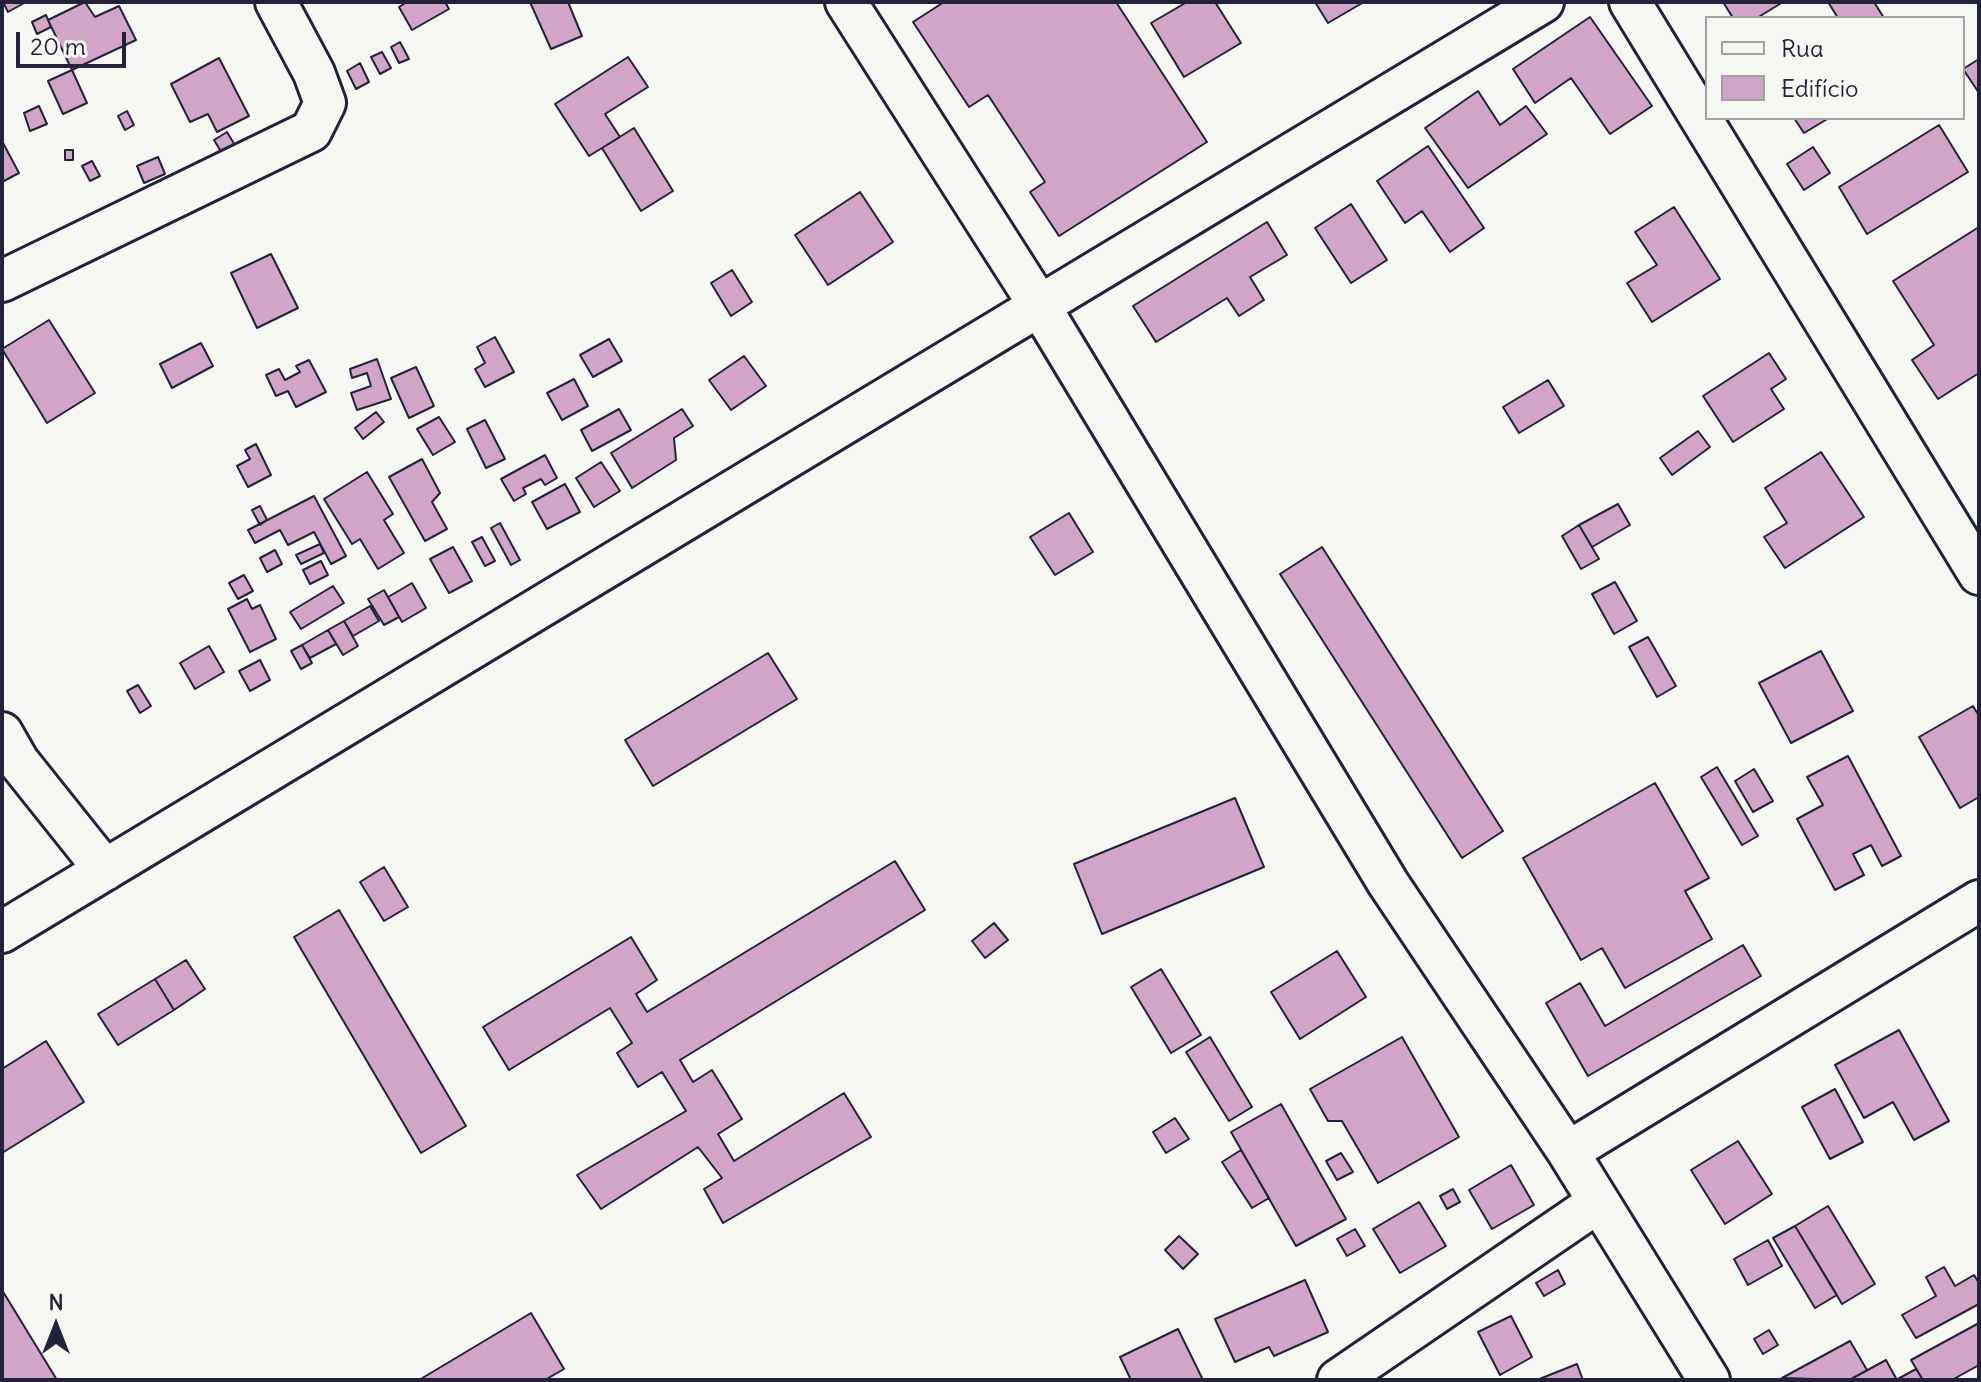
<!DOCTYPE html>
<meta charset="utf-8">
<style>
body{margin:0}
#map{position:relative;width:1981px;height:1382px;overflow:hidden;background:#f6f6f2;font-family:Delius,sans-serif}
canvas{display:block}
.frame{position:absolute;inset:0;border:4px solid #22223b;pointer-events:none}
.legend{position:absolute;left:1705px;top:16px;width:260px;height:104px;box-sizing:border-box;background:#f6f6f2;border:2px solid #a1a1a9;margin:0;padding:10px 14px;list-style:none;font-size:24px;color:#22223b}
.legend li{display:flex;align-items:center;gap:16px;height:40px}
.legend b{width:40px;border:2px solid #a1a1a9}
.north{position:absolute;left:16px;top:1286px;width:80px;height:80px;-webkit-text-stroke:6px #f6f6f2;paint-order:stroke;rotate:0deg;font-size:22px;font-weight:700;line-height:32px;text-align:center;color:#22223b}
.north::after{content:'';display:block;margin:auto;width:28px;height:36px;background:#22223b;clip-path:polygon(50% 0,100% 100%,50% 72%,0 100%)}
.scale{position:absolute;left:16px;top:32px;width:110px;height:36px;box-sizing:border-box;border:4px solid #22223b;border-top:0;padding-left:10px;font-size:24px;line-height:28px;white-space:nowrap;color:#22223b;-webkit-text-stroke:6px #f6f6f2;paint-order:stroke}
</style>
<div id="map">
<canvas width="1981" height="1382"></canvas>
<div class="frame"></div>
<ul class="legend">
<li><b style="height:10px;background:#f6f6f2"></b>Rua</li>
<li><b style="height:22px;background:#d2a5c7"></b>Edifício</li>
</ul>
<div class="north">N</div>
<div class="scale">20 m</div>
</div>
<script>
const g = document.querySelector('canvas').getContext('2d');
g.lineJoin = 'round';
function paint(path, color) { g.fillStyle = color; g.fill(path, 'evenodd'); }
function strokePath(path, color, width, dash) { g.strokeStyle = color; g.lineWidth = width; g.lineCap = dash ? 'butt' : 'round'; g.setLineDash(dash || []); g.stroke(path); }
const building = new Path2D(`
 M3 2H26L8 12Z
 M85 2 95 17 119 6 136 40 72 70 48 20Z
 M407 2H445L449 9 412 30 399 7Z
 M530 2H568L582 36 551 49Z
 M944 2H1116L1207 142 1059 236 1030 192 1045 182 988 95 969 107 913 22Z
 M1187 2H1215L1241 43 1184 77 1151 23Z
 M1315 2H1364L1328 23Z
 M1723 2H1783L1757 18H1733Z
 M1828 2H1874L1884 18H1838Z
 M46 15 51 27 37 34 32 22Z
 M1590 17 1652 106 1610 134 1571 78 1535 103 1513 69Z
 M400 42 409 59 399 63 391 47Z
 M382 52 391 68 380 74 371 57Z
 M628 57 648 87 605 114 620 137 589 156 555 104Z
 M219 58 249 116 217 132 208 114 190 122 171 84Z
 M1979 59V93L1963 69Z
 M360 63 369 82 356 89 347 71Z
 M72 70 87 103 63 114 48 81Z
 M1478 91 1500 125 1526 106 1547 134 1468 188 1425 128Z
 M39 106 47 124 30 131 24 113Z
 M127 111 134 125 125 130 118 116Z
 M1794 118H1829L1804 133Z
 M1939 125 1968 172 1867 234 1839 187Z
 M634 128 673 191 641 211 602 148Z
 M227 132 236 147 223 155 214 140Z
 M2 141 19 173 2 182Z
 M1428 146 1484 228 1450 252 1422 211 1405 223 1377 181Z
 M1813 147 1830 173 1804 190 1787 164Z
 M65 150H73V160H65Z
 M158 157 165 174 144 183 137 166Z
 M92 161 100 176 90 181 82 166Z
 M860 192 893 242 828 285 795 235Z
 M1351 204 1387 260 1351 283 1315 228Z
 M1674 207 1720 279 1652 322 1627 283 1657 265 1635 232Z
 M1267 222 1287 255 1250 277 1264 300 1239 316 1227 298 1156 342 1133 306Z
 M1979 227V373L1938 399 1912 360 1934 345 1893 281Z
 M271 254 298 308 257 328 231 273Z
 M732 270 752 302 731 316 711 283Z
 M49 320 95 393 47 423 2 349Z
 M495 337 514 372 485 387 475 369 485 363 477 347Z
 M609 339 622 361 593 377 580 355Z
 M201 343 213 366 172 388 160 364Z
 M1769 353 1786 379 1771 389 1784 409 1733 442 1703 396Z
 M744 356 766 386 731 410 709 380Z
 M377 359 391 399 357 410 351 393 371 386 367 373 352 378 350 369Z
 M309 360 326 392 296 407 288 391 276 396 266 375 279 369 285 380 300 372 296 366Z
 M416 367 434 406 409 418 391 378Z
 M574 379 588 406 562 420 547 393Z
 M1548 380 1564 406 1519 433 1503 407Z
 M619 409 631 430 592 451 581 430Z
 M682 409 693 426 674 438 676 460 632 488 611 453Z
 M376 412 384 422 363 439 355 428Z
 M439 417 455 442 433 455 417 429Z
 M485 420 505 459 486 468 467 429Z
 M1698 431 1710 447 1672 475 1660 458Z
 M256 444 271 475 248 487 237 466 250 459 245 450Z
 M1821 452 1864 517 1785 568 1764 537 1787 523 1765 488Z
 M545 455 557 478 545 485 541 479 523 488 526 494 514 501 501 479Z
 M422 459 440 493 432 502 447 529 425 541 389 477Z
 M601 462 620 491 594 507 576 478Z
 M367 472 393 514 384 520 404 553 378 569 360 539 352 544 324 499Z
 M565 484 580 512 547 529 532 502Z
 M314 496 346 556 331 564 314 532 288 545 280 530 255 543 248 530Z
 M1618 504 1630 525 1592 547 1579 525Z
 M260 506 267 520 260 525 252 510Z
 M1069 513 1093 552 1055 575 1030 537Z
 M500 523 520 560 511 565 491 528Z
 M1579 525 1599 559 1581 569 1562 536Z
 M482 537 495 561 485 566 472 542Z
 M320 544 324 553 301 564 296 555Z
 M453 547 472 581 449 593 430 559Z
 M1322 547 1503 831 1462 858 1280 574Z
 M275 550 282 564 267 572 260 558Z
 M321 561 328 575 310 584 303 570Z
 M244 575 253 591 238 599 229 583Z
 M1615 582 1637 621 1614 634 1592 594Z
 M412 583 426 608 402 622 388 597Z
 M333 586 344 603 301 629 290 612Z
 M384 590 399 617 384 625 368 599Z
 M247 599 252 609 260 605 276 639 250 652 228 609Z
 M370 606 379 621 353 636 344 621Z
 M344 621 358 646 343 655 328 630Z
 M328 630 336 644 310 658 302 645Z
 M1648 637 1676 686 1657 697 1629 647Z
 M302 645 312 663 301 669 291 651Z
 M209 646 224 672 195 689 180 663Z
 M1821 651 1853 711 1791 743 1759 683Z
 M768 653 797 699 653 786 625 740Z
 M260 660 270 680 250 691 239 671Z
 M138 685 151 706 140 713 127 691Z
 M1973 706 1979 716V797L1960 808 1919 737Z
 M1848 756 1901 856 1882 866 1871 845 1853 854 1864 875 1835 890 1797 819 1823 805 1807 777Z
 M1717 767 1758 836 1742 845 1701 777Z
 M1754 769 1773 801 1753 812 1735 781Z
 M1655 783 1709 878 1685 891 1712 939 1625 988 1602 948 1581 960 1523 858Z
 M1235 798 1264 867 1102 934 1074 864Z
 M895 861 925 910 680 1060 693 1082 712 1070 742 1119 718 1134 734 1161 844 1093 871 1137 723 1223 704 1189 722 1178 698 1147 601 1209 577 1175 686 1111 662 1072 638 1087 617 1053 632 1043 610 1008 509 1070 483 1027 631 937 657 980 636 994 647 1012Z
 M384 867 408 907 384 921 360 882Z
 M339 910 466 1126 421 1153 294 937Z
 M994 923 1008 940 985 958 972 941Z
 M1743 945 1761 976 1588 1076 1546 1003 1580 983 1605 1026Z
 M1337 951 1366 997 1300 1039 1271 992Z
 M186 960 205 989 174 1010 155 979Z
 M1161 969 1201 1035 1171 1053 1131 987Z
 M155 979 174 1010 118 1045 98 1014Z
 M1899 1030 1949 1121 1914 1140 1893 1102 1864 1118 1835 1065Z
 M1210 1037 1252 1107 1229 1121 1186 1052Z
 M1402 1037 1459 1137 1378 1183 1342 1121H1328L1310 1089Z
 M46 1041 84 1102 2 1153V1069Z
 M1835 1089 1863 1142 1830 1159 1802 1107Z
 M1281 1104 1346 1219 1296 1246 1231 1132Z
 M1175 1118 1189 1139 1166 1153 1153 1132Z
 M1738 1141 1772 1194 1725 1224 1691 1170Z
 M1241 1150 1269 1198 1252 1208 1222 1162Z
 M1341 1153 1353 1172 1337 1180 1326 1161Z
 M1511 1165 1534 1205 1492 1229 1469 1190Z
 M1453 1189 1460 1202 1447 1209 1440 1196Z
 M1419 1202 1446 1246 1400 1273 1373 1229Z
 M1828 1206 1875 1284 1842 1304 1795 1226Z
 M1795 1226 1837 1295 1815 1308 1773 1238Z
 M1355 1229 1365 1246 1347 1256 1337 1239Z
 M1179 1236 1198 1254 1183 1269 1165 1250Z
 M1768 1240 1782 1266 1748 1285 1734 1259Z
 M1944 1267 1955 1286 1974 1275 1979 1283V1304L1916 1338 1902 1315 1936 1296 1926 1277Z
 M1558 1270 1565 1284 1544 1296 1536 1283Z
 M1305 1280 1328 1332 1274 1356 1269 1347 1235 1362 1215 1319Z
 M2 1290 57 1380H2Z
 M531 1313 564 1369 545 1380H419Z
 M1511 1316 1532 1357 1500 1375 1478 1332Z
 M1979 1323V1365L1952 1380H1923L1911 1360Z
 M1178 1329 1203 1380H1131L1120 1357Z
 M1769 1330 1778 1345 1763 1354 1754 1339Z
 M1850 1341 1867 1370 1849 1380 1782 1378Z
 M1886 1360 1897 1380H1855L1853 1378Z
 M1577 1364 1583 1380H1537Z
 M1916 1369 1923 1380H1896Z`);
paint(building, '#d2a5c7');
strokePath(building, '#22223b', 2);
const minor = new Path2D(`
 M846 2 1039 305 1388 883 1568 1152 1709 1380
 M1630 2 1979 574
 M2 281 311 131 325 103 314 73 276 2
 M2 733 18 761 105 870
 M2 932 1543 2
 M1568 1152 1979 901
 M1338 1380 1597 1203`);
strokePath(minor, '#22223b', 46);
strokePath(minor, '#f6f6f2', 40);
</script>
